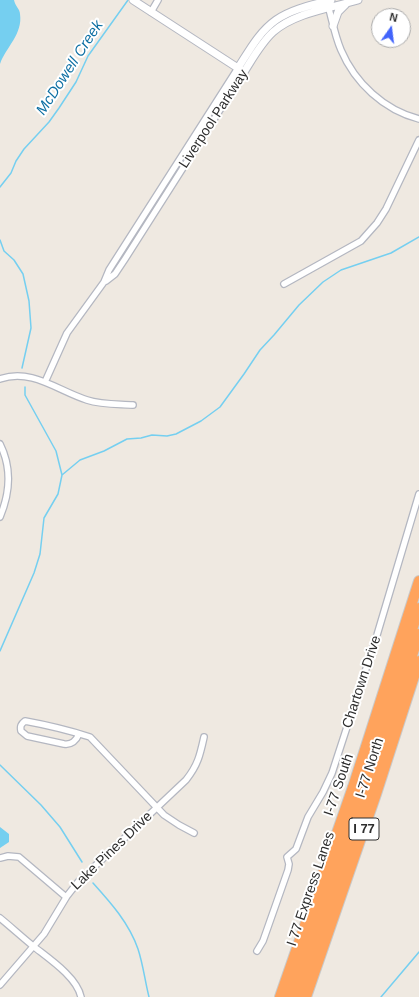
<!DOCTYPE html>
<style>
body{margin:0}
#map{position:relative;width:419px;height:997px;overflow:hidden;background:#efe9e1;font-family:Arial,sans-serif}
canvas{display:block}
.north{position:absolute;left:371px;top:8px;width:40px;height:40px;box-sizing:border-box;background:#fff;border:1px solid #ababab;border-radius:50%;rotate:14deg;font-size:11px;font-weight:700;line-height:16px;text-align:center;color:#2e2e2e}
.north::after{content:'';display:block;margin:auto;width:14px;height:18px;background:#4264fb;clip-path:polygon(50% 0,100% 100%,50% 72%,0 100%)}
</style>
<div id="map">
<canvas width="419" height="997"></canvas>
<div class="north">N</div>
</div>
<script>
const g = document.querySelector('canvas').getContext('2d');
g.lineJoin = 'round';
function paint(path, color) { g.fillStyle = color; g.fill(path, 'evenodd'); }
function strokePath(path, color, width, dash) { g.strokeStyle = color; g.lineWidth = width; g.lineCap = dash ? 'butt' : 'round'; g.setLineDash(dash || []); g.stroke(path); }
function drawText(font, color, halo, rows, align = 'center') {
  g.font = font + ' Arial,sans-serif'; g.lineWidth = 4; g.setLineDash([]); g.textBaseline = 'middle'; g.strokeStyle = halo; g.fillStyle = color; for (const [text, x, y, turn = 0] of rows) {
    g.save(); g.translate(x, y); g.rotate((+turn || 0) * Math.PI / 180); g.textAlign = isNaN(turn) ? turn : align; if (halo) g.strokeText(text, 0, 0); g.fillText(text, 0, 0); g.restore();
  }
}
paint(new Path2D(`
 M0 0H14C15 6 20 9 20 14 23 34 6 47 0 64Z
 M0 827 9 834V842L0 848Z`), '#75cff0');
strokePath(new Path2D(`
 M0 187 11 173 16 161 24 149 49 122 59 108 76 82 88 56 128 0
 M0 240 4 251 14 260 23 274 29 301 31 328 22 368
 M62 475 80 460 104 451 127 439 141 438 152 435 167 436 176 434 201 421 220 407 244 374 260 350 274 335 299 305 323 282 341 270 391 253 419 237
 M0 651 34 573 40 554 44 518 58 494 62 475 56 451 25 395V387
 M0 765 41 805 60 827 82 862
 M93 883C111 903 129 923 138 949 143 964 145 981 149 997
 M381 997 419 952`), '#75cff0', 1.5);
const minor = new Path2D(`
 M328 5C332 20 335 36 341 50 355 83 384 110 419 119
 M151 12 158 0
 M106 281 115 274 125 259 244 72
 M284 284 361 241 377 223 386 209 419 140
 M0 379C32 368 58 391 87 400 102 405 118 404 133 405
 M45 382 67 333 104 282 109 270 238 68
 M0 444C12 468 10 493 0 517
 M79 734C76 741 72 745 64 744L27 736 21 731C20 726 21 724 25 721 47 725 68 730 90 737L164 815 179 825 194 833
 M0 858 8 856 19 857 66 897
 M0 918C11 927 22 937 33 946 48 958 77 977 81 997
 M257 951 263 941 288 870 289 864 287 857 296 849 308 817 323 792 332 773 377 635 419 494
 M0 985 44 934 67 896 78 882 186 780C198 765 200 755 204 737`);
const tertiary = new Path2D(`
 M133 0 244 72C253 58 261 43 273 32 294 13 331 8 358 0
 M333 26 338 12 346 4
 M238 68C249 51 259 32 276 20 292 9 312 5 331 0`);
const motorway = new Path2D(`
 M280 997 353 787 419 581
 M289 997 361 789 419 608
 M298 997 368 792 419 634
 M306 997 376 794 419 661`);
strokePath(minor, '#b4b7c1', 8);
strokePath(tertiary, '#b4b7c1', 9);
strokePath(motorway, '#c9c9c9', 12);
strokePath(minor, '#fff', 5.5);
strokePath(tertiary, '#fff', 7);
strokePath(motorway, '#ffa35c', 10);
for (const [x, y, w] of [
 [364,829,30]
]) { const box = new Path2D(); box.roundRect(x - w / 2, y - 11, w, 22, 3); g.fillStyle = '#fff'; g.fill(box); strokePath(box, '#2e2e2e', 1); }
drawText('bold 13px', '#2e2e2e', null, [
 ["I 77",364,829]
]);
drawText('14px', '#2e2e2e', '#fff', [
 ["Liverpool Parkway",214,119,-57],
 ["Chartown Drive",362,682,-72],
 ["I-77 North",370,768,-72],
 ["I-77 South",339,785,-71],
 ["Lake Pines Drive",112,851,-44],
 ["I 77 Express Lanes",311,889,-71]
]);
drawText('italic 15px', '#0d6fa3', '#fff', [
 ["McDowell Creek",70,68,-57]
]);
</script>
